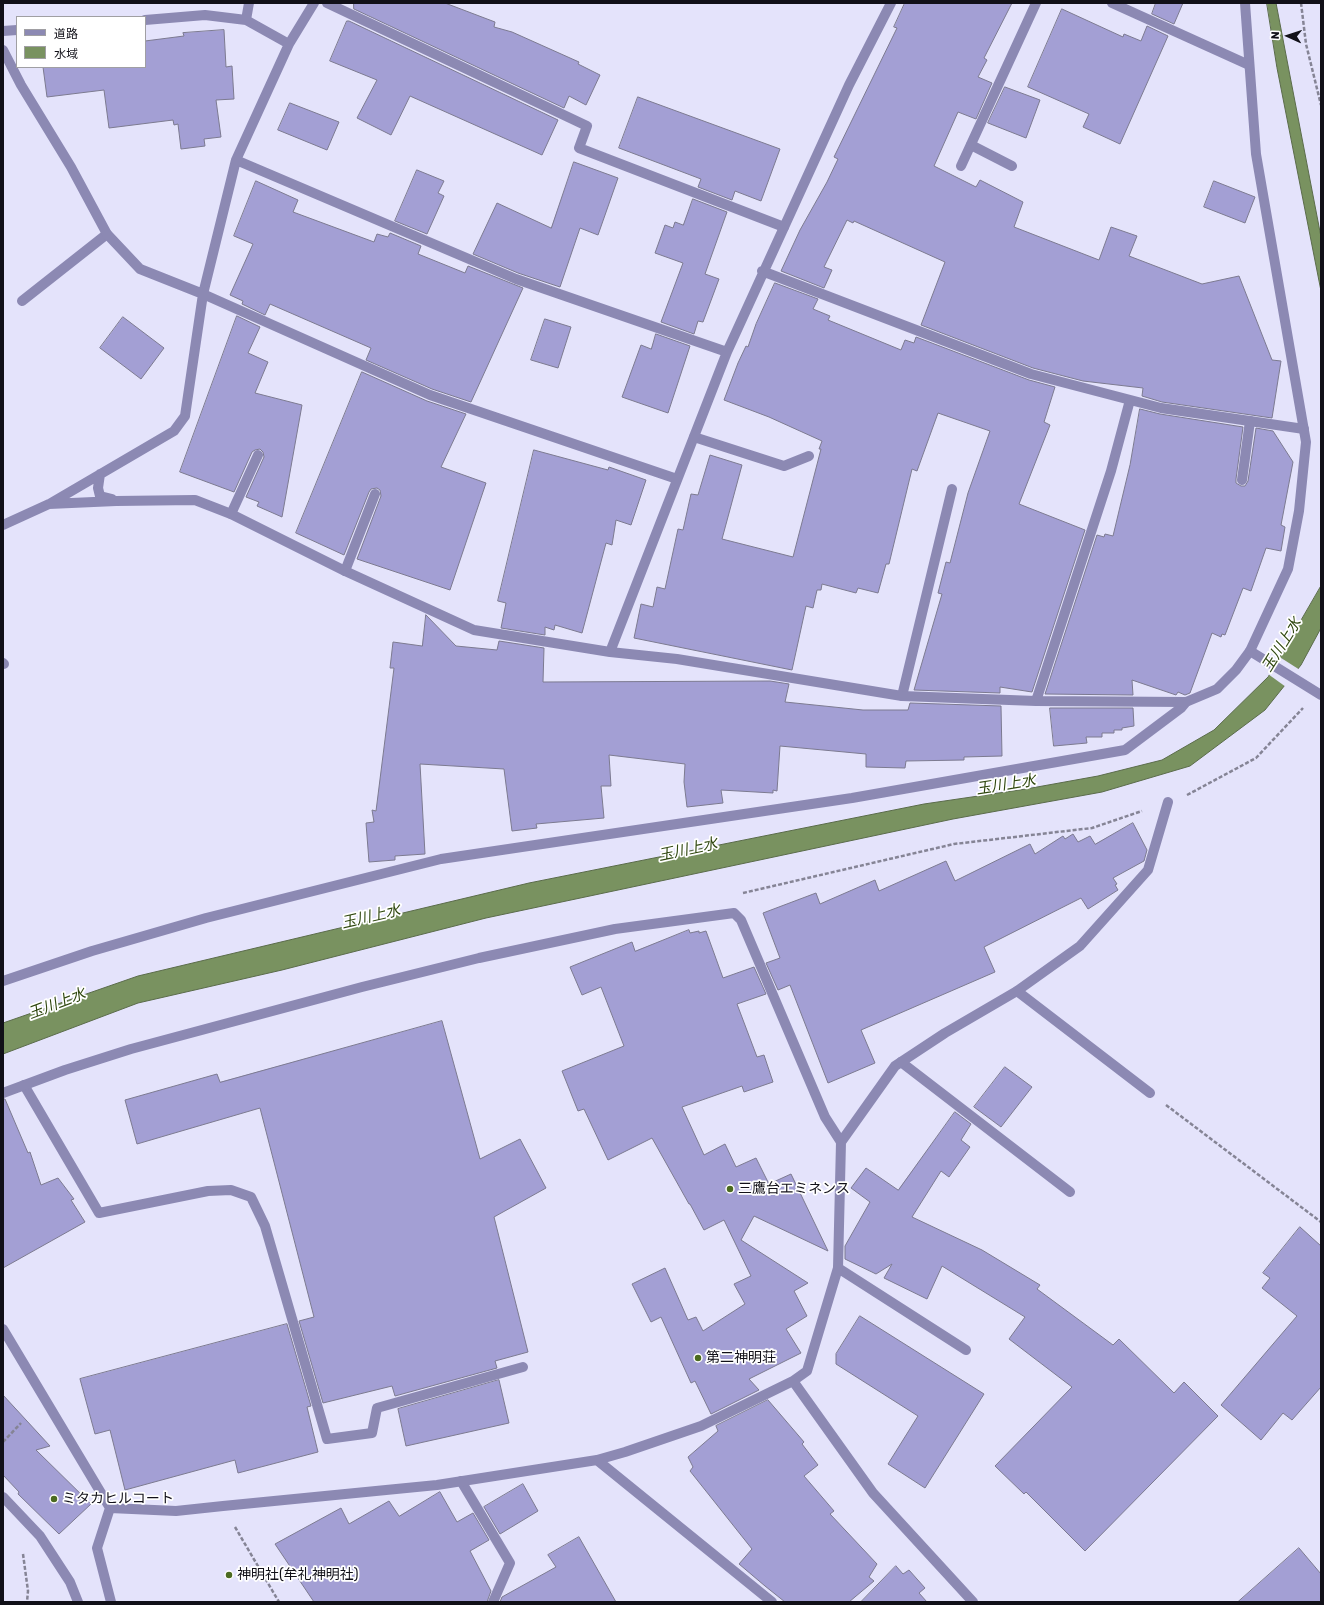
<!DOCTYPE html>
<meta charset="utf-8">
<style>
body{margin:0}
#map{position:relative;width:1324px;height:1605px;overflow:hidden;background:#e4e3fb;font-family:Rubik,"Noto Sans JP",sans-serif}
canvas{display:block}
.frame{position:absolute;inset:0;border:4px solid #111018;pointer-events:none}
.legend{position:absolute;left:16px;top:16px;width:130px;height:52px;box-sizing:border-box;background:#fff;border:1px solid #a09fa3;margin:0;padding:5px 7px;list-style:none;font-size:12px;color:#111018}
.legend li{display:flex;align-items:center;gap:8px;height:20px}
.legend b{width:20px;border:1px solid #a09fa3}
.north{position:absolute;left:1268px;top:16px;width:40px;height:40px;-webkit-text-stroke:3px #fff;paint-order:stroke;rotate:273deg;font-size:11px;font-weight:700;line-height:16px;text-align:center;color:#111018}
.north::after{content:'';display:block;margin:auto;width:14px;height:18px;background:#111018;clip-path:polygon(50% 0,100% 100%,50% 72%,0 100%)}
</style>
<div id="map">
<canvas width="1324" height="1605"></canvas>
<div class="frame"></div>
<ul class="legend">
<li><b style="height:5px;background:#8c89b3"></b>道路</li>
<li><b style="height:11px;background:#799260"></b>水域</li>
</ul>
<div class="north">N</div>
</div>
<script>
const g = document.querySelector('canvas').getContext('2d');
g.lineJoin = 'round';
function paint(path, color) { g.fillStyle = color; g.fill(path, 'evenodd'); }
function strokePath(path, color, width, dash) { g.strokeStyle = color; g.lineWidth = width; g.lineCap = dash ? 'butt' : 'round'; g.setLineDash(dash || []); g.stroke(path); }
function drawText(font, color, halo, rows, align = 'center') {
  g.font = font + ' Rubik,"Noto Sans JP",sans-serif'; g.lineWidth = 3.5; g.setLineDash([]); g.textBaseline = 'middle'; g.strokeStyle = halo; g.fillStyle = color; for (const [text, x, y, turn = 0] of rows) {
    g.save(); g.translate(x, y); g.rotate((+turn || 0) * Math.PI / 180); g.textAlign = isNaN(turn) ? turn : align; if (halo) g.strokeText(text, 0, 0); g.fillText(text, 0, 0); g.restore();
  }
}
const water = new Path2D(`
 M1267 3H1276L1321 237V291L1277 68Z
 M1321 586V628L1301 665 1265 710 1190 766 1102 792 953 819 486 918 282 970 138 1003 3 1054V1023L138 976 529 883 924 804 1026 789 1098 776 1162 760 1214 730 1268 677Z`);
paint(water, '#799260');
strokePath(water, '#5a6b4a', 1);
paint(new Path2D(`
 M1278 656 1300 670 1286 687 1268 674Z`), '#e4e3fb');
const building = new Path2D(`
 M354 3H445L495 22 494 27 512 32 579 62 578 64 600 75 586 105 569 96 564 108 354 9Z
 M905 3H1012L984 58 987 60 978 77 992 83 976 119 958 112 934 166 976 187 980 180 1023 202 1014 227 1099 260 1111 227 1137 236 1129 256 1202 284 1239 276 1272 360 1281 361 1272 418 1162 402 1142 396 1143 388 1083 381 1033 368 921 325 945 262 854 221 853 223 847 220 824 267 832 270 824 288 781 271 800 230 827 182 838 159 834 157 897 28 894 27Z
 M1156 3H1183L1174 24 1152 14Z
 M1062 9 1123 37 1124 34 1141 41 1147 26 1168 36 1120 144 1083 127 1089 114 1028 87Z
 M347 21H349L558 120 542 155 410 96 391 135 357 118 377 80 330 61Z
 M224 30 226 67 232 66 234 99 216 100 221 137 204 139 205 146 181 149 178 124 174 125 173 120 109 128 104 90 47 97 43 67H145V41L184 36 183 33Z
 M1005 87 1040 100 1026 138 988 123Z
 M638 97 780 149 761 201 735 191 732 200 698 187 701 179 619 148Z
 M290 103 339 122 327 150 278 130Z
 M574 162 618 178 598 235 580 228 560 287 518 273 473 254 497 203 551 228Z
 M417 170 444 181 438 193 444 196 427 234 395 221Z
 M256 181 298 200 293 212 374 242 377 234 388 237 390 233 421 246 418 254 465 273 468 266 523 288 471 402 432 389 366 360 371 348 270 304 265 315 242 304 243 301 230 295 253 244 234 236Z
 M1214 181 1255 197 1245 223 1204 207Z
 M693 199 727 212 705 274 719 279 703 322 698 321 694 334 661 322 683 263 655 253 665 225 673 228 675 222 683 225Z
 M775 283 818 299 813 309 830 316 828 320 901 350 905 340 914 343 916 337 1029 380 1055 387 1044 422 1050 425 1019 504 1085 530 1032 692 1000 687V693L914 690 942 594 938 593 946 562 950 563 968 493 990 431 938 413 917 471 912 469 889 564H886L878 593 858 588 856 593 822 584 821 590H817L813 608 806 606 792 670 634 638 641 604 653 607 657 587 665 589 678 529 683 530 691 494 698 495 710 455 742 465 722 539 793 557 821 449H819L822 441 769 417 724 400 738 363 746 346 748 347 756 324Z
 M237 316 260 327 248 353 268 362 255 393 302 405 282 517 257 506 259 502 246 497 264 457 263 452 260 449 255 450 252 452 234 492 180 472Z
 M123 317 164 348 141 379 100 348Z
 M545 319 571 327 558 368 531 360Z
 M656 334 690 346 668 413 622 397 641 345 651 349Z
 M362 372 427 401 466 414 441 467 486 483 450 590 357 559 381 496 380 490 377 488 371 489 369 492 344 555 296 533Z
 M1140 409 1160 414 1243 427 1236 479V483L1241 486H1245L1248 481 1256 428 1273 431 1293 462 1281 525 1285 527 1281 551 1266 548 1251 591 1243 588 1225 635 1222 634 1221 637 1212 633 1190 693 1185 695 1178 692 1176 695 1132 680 1133 695 1045 694 1097 535 1104 537 1105 534 1113 536 1130 465Z
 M534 450 608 470 609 467 646 480 631 525 616 520 612 545 606 543 582 633 555 625 554 630 545 627V635L501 628 506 603 498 601Z
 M426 615 456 646 497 650 499 641 544 648 543 682 770 681 789 684 785 702 863 710H908L910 703 1001 706 1002 756 964 757V760L906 761 905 768 866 767V754L780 746 777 791 773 790V793L721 790 723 803 687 807 684 782 685 764 609 755 611 786H601L604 818 536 824 537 828 512 831 504 769 420 764 425 854 395 856V860L369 862 366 823 374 822 372 810 376 811 394 668H390L393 642 422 646Z
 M1050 708H1133L1134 726 1122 728V730H1114V733H1102V737H1086L1087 743 1054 746Z
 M1133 823 1147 850 1144 861 1113 878 1117 884 1115 885 1118 890 1088 909 1081 898 984 947 995 972 861 1030 875 1063 828 1083 790 985 778 990 766 963 780 958 763 913 816 893 820 904 875 880 879 891 946 861 955 881 1030 844 1035 854 1063 836 1065 839 1073 834 1078 842 1090 836 1095 844Z
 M689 930 690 933 699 931V933L706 931 723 978 754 967 766 994 737 1004 757 1057 764 1055 773 1082 744 1092 742 1086 682 1107 704 1155 725 1144 736 1167 756 1158 769 1184 791 1174 828 1251 754 1216 741 1240 808 1283 794 1291 807 1316 786 1329 801 1353 749 1379 759 1390 711 1414 695 1381 691 1383 661 1317 651 1322 632 1284 665 1268 688 1320 696 1317 703 1331 745 1304 734 1284 751 1276 724 1220 704 1230 690 1204H689L652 1138 608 1160 584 1109 578 1111 562 1071 624 1046 601 987 582 995 570 967 632 942 635 951Z
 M442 1021 480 1159 520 1139 546 1188 494 1217 528 1352 495 1361 497 1368 395 1396 392 1386 323 1403 299 1321 314 1317 260 1108 137 1144 125 1100 217 1074 220 1082Z
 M1005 1067 1032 1087 1001 1127 974 1107Z
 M3 1099H5L28 1153 30 1152 41 1185 58 1178 74 1199 71 1200 85 1222 3 1268Z
 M955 1112 971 1124 961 1140 970 1147 949 1177 941 1171 912 1217 982 1250 1040 1285 1037 1289 1113 1345 1119 1339 1174 1393 1184 1382 1218 1416 1085 1551 1026 1492 1024 1494 995 1466 1072 1387 1009 1339 1025 1317 942 1266 927 1299 884 1278 892 1264 876 1274 845 1259V1246L870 1202 851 1188 866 1168 898 1190Z
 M1300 1227 1321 1246V1387L1292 1420 1283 1413 1261 1440 1221 1405 1297 1316 1262 1288 1270 1278 1263 1273Z
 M860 1316 984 1394 925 1488 888 1464 918 1416 836 1364V1354Z
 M287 1324 311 1406 307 1407 318 1452 238 1473 235 1460 125 1490 110 1430 95 1434 80 1379Z
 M499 1380 509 1423 406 1446 398 1409Z
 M3 1395 50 1446 36 1450 91 1504 59 1534 18 1494 19 1492 3 1475Z
 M768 1400 804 1442 802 1444 818 1465 804 1476 834 1511 830 1514 877 1564 869 1577 874 1581 849 1602H785L765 1586 739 1564 752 1549 690 1471 693 1467 688 1457 718 1431 716 1426Z
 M523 1484 538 1511 500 1534 484 1507Z
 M440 1492 457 1522 473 1513 489 1540 470 1551 491 1591 487 1602H314L275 1544 341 1508 349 1524 389 1501 399 1516Z
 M579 1537 616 1602H500L502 1597 556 1567 548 1555Z
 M1299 1548 1321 1574V1602H1238Z
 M896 1566 903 1574 909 1570 925 1588 919 1593 927 1602H861Z`);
paint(building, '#a39fd4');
strokePath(building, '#7c7a90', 1);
strokePath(new Path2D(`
 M1301 3 1306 44 1321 105
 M1187 795 1256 758 1303 708
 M743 893 954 844 1092 828 1142 811
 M1166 1105 1321 1222
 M3 1442 21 1423
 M235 1527 279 1602
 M23 1554 28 1591 27 1602`), '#858495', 2.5, [4, 2]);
strokePath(new Path2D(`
 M327 3 587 126 579 148 784 227
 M971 145 1012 166
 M22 301 107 234
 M694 437 784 466 809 456
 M1242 480 1250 421
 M231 514 258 455
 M345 571 375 494
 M3 663 4 664
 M902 696 952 489
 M3 981 92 951 206 918 441 859 852 798 1125 750 1181 708 1186 702 1217 689 1236 670 1250 651 1288 569 1299 511 1306 442 1256 154 1245 3
 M1017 991 1080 946 1148 870 1168 802
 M901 1062 1070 1192
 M24 1085 99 1213 208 1191 231 1190 251 1197 265 1226 327 1439 372 1433 377 1408 523 1367
 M838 1268 966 1350
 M461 1481 510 1563 493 1602`), '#8c89b3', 10);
strokePath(new Path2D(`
 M1112 3 1249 65
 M145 20 205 15 246 20 289 44
 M246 20 249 3
 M3 31 17 30
 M3 50 21 85 71 167 107 234 140 269 203 294 430 395 677 479
 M236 160 516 279 727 352
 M961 166 1036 3
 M762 271 1031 374 1161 408 1304 429
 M100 474 98 488 100 496 112 499
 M51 503 174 431 185 416 203 294 236 160 289 44 314 3
 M3 525 49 504 116 501 195 500 231 514 345 571 474 630 610 652 677 659 902 696 1036 701 1186 702
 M1250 651 1321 695
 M610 652 727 352 849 85 891 3
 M1036 701 1111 471 1130 400
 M3 1093 65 1070 131 1049 362 987 479 958 615 929 734 913 741 920 825 1117 841 1142
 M3 1329 110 1508
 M793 1381 873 1493 973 1602
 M597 1460 772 1602
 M111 1602 97 1548 110 1508 176 1511 223 1506 437 1485 597 1460 625 1452 701 1426 793 1381 807 1371 838 1268 841 1142 895 1066 945 1033 1017 991 1150 1093`), '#8c89b3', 10);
strokePath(new Path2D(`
 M3 1497 40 1536 70 1582 78 1602`), '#8c89b3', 10);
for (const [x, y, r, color] of [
 [730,1189,4,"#4b6a20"],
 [698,1358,4,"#4b6a20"],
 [54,1499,4,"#4b6a20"],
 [229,1575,4,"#4b6a20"]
]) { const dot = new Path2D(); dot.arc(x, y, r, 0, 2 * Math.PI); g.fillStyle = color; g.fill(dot); strokePath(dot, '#fff', 1.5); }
drawText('14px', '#111018', '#fff', [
 ["三鷹台エミネンス",738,1189],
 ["第二神明荘",706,1358],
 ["ミタカヒルコート",62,1499],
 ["神明社(牟礼神明社)",237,1575]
], 'left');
drawText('italic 15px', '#2f470f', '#fff', [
 ["玉川上水",1282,645,-58],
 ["玉川上水",1006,785,-9],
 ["玉川上水",688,850,-12],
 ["玉川上水",371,917,-13],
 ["玉川上水",57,1004,-21]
]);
</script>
